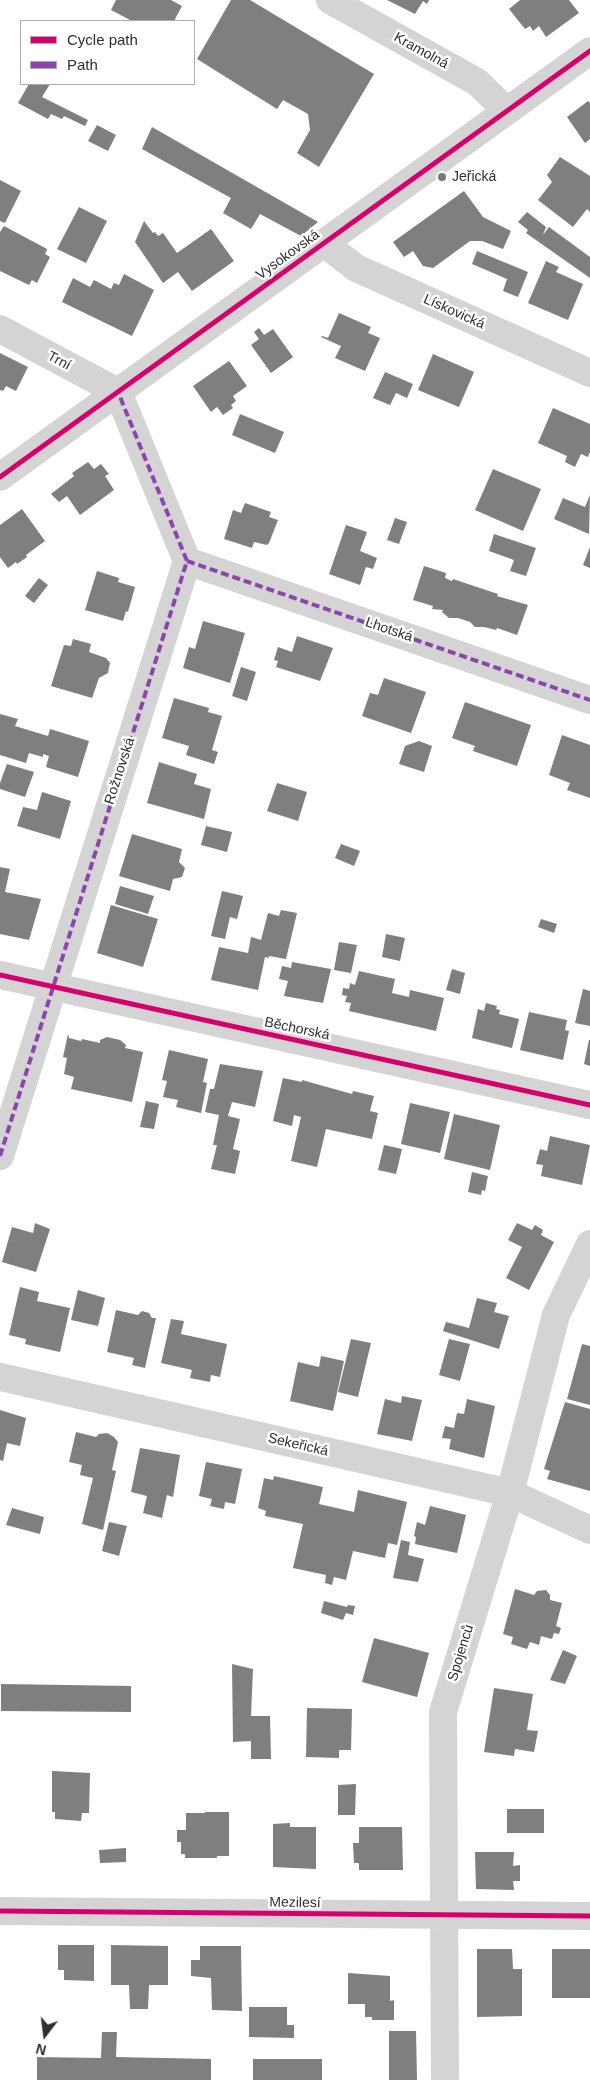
<!DOCTYPE html>
<meta charset="utf-8">
<style>
body{margin:0}
#map{position:relative;width:590px;height:2080px;overflow:hidden;background:#fff;font-family:Arial,sans-serif}
canvas{display:block}
.legend{position:absolute;left:20px;top:20px;width:175px;height:65px;box-sizing:border-box;background:#fff;border:1px solid #acacac;margin:0;padding:6px 9px;list-style:none;font-size:15px;color:#2f2f2f}
.legend li{display:flex;align-items:center;gap:10px;height:25px}
.legend b{width:25px;border:1px solid #acacac}
.north{position:absolute;left:20px;top:2010px;width:50px;height:50px;-webkit-text-stroke:4px #fff;paint-order:stroke;rotate:195deg;font-size:14px;font-weight:700;line-height:20px;text-align:center;color:#2f2f2f}
.north::after{content:'';display:block;margin:auto;width:18px;height:22px;background:#2f2f2f;clip-path:polygon(50% 0,100% 100%,50% 72%,0 100%)}
</style>
<div id="map">
<canvas width="590" height="2080"></canvas>
<ul class="legend">
<li><b style="height:6px;background:#d6006c"></b>Cycle path</li>
<li><b style="height:6px;background:#8e44ad"></b>Path</li>
</ul>
<div class="north">N</div>
</div>
<script>
const g = document.querySelector('canvas').getContext('2d');
g.lineJoin = 'round';
function paint(path, color) { g.fillStyle = color; g.fill(path, 'evenodd'); }
function strokePath(path, color, width, dash) { g.strokeStyle = color; g.lineWidth = width; g.lineCap = dash ? 'butt' : 'round'; g.setLineDash(dash || []); g.stroke(path); }
function drawText(font, color, halo, rows, align = 'center') {
  g.font = font + ' Arial,sans-serif'; g.lineWidth = 5; g.setLineDash([]); g.textBaseline = 'middle'; g.strokeStyle = halo; g.fillStyle = color; for (const [text, x, y, turn = 0] of rows) {
    g.save(); g.translate(x, y); g.rotate((+turn || 0) * Math.PI / 180); g.textAlign = isNaN(turn) ? turn : align; if (halo) g.strokeText(text, 0, 0); g.fillText(text, 0, 0); g.restore();
  }
}
paint(new Path2D(`
 M116 0H171L182 6 174 21H132L111 10Z
 M231 0H250L374 74 319 167 297 153 310 130 308 114 283 100 277 109 197 59Z
 M387 0H429L427 4 423 1 415 14Z
 M520 0H569L579 13 546 37 539 26 533 31 530 26 525 29 509 9Z
 M29 84H50L42 97 88 120 85 126 64 116 62 119 51 114 48 119 18 103Z
 M588 101 590 103V139L585 143 567 117Z
 M97 125 116 135 108 151 88 141Z
 M152 127 318 222 301 236 260 214 251 229 223 213 231 198 142 149Z
 M560 157 590 176V212L587 209 573 227 538 200 552 182 547 175Z
 M0 180 21 191 5 223 0 221Z
 M464 191 483 217 511 231 503 249 482 241H470L433 268 423 266 413 251 404 257 393 242Z
 M79 207 107 221 86 263 57 249Z
 M527 212 546 227 543 235 549 227 590 257V278L526 233 528 230 518 222Z
 M144 221 153 233 155 232 158 236 163 233 177 253 211 229 234 261 192 291 178 272 163 283 135 242Z
 M4 226 47 249 45 254 50 257 37 283 32 280 29 285 0 271V232Z
 M477 251 528 272 518 297 503 291 507 279 472 264Z
 M546 261 559 267 556 272 583 284 568 320 528 303Z
 M124 274 154 290 132 336 62 302 73 278 90 287 94 280 111 289 114 283 119 285Z
 M339 313 371 327 368 333 380 338 365 371 335 358 341 346 321 337 322 336 328 338Z
 M259 328 264 335 273 329 293 357 271 373 251 345 259 339 254 332Z
 M0 353 28 367 16 391 6 386 3 391 0 390Z
 M433 354 474 372 459 407 418 390Z
 M229 361 247 386 233 396 236 401 231 405 233 408 223 415 217 407 211 412 193 386Z
 M385 372 413 384 407 398 396 393 390 405 373 398Z
 M553 408 590 424V452L588 457 581 454 575 467 565 462 567 456 538 443Z
 M240 414 284 432 275 453 232 435Z
 M88 462 94 469 101 464 109 474 105 476 114 490 80 515 67 496 59 502 51 494 74 476 72 473Z
 M493 469 541 489 523 531 475 510Z
 M590 495 589 534 554 519 563 498 585 507Z
 M245 503 271 512 269 517 278 520 269 543 267 545 254 542 252 548 224 539 233 510 241 513Z
 M22 509 45 541 26 555 27 557 17 564 16 562 8 568 0 557V525Z
 M395 518 407 522 399 544 387 540Z
 M346 525 367 532 360 551 377 558 373 569 366 567 360 585 329 574Z
 M494 534 536 548 526 576 510 571 514 560 489 551Z
 M590 547V568L583 565Z
 M424 566 446 573 445 578 452 581 453 579 498 594 497 596 528 605 517 635 497 628 496 630 484 627H475L470 622 458 618H449L442 612 443 610 432 609 433 606 413 600Z
 M97 571 119 578 118 582 135 587 128 612 126 611 123 621 85 610Z
 M39 578 48 585 34 603 25 596Z
 M203 621 245 633 230 683 183 668 189 647 195 649Z
 M297 636 333 648 320 681 276 667 278 661 274 660 278 647 292 652Z
 M73 639 91 644 89 652 106 658 110 663 108 673 99 678 92 698 51 686 64 645 71 646Z
 M241 667 256 672 247 701 232 696Z
 M384 678 426 692 411 733 362 716 370 693 378 695Z
 M174 698 209 708 208 712 222 716 212 750 218 752 214 764 186 755 189 746 162 738Z
 M465 702 531 725 517 766 473 751 475 746 452 738Z
 M0 714 18 719 15 726 48 736 50 729 89 741 78 777 46 767 49 756 43 754V757L29 753 26 763 0 755Z
 M562 735 590 745V798L567 790 570 783 549 775Z
 M419 741 432 746 424 772 399 764 405 746Z
 M159 762 197 774 194 784 211 789 204 819 147 803Z
 M7 764 34 772 25 797 0 789V783Z
 M277 783 307 792 298 821 267 811Z
 M42 792 71 801 60 839 17 826 23 807 37 810Z
 M206 826 232 832 227 852 201 845Z
 M132 834 182 849 179 862 185 868 182 877 173 879 170 891 119 876Z
 M341 844 360 851 354 866 335 858Z
 M0 867 10 869 5 892 41 899 29 940 0 934Z
 M120 886 154 896 148 914 115 904Z
 M222 891 243 896 237 919 230 917 225 939 211 936Z
 M111 905 158 919 143 967 97 953Z
 M281 910 297 913 286 959 269 956V958L265 957 258 990 211 980 219 947 248 953 251 937 261 940 268 913 279 916Z
 M541 919 557 924 554 933 538 927Z
 M386 934 405 938 400 961 382 957Z
 M339 942 357 945 351 973 334 970Z
 M292 962 331 969 323 1003 284 996 288 981 279 979 282 966 291 968Z
 M452 969 465 973 460 994 446 990Z
 M359 971 395 979 392 993 409 997 410 990 444 998 436 1031 349 1011 351 1003 345 1002 347 996 342 995 343 988 349 989 350 983 355 985Z
 M583 989 590 991V1026L575 1023Z
 M486 1003 497 1006 496 1009 500 1010 499 1014 519 1019 512 1048 472 1038 478 1009 484 1011Z
 M529 1012 567 1020 565 1030 569 1031 563 1060 520 1050Z
 M68 1034 69 1038 81 1041 82 1039 100 1043V1040L107 1037 120 1040 126 1045 125 1048 143 1052 132 1102 71 1089 74 1077 64 1074 67 1058 63 1057Z
 M589 1040H590V1066L584 1064Z
 M169 1050 208 1059 203 1082 207 1083 201 1113 176 1107 178 1100 163 1097 167 1081 162 1080Z
 M220 1064 263 1071 255 1107 232 1102 228 1116 240 1119 233 1149 240 1151 235 1174 211 1169 217 1145H213L219 1115 205 1112 210 1089H214Z
 M283 1078 302 1082V1080L352 1094 353 1091 374 1096 370 1111 378 1113 372 1139 326 1129 317 1167 291 1161 301 1117 294 1115 292 1126 273 1121Z
 M146 1101 159 1104 154 1129 140 1127Z
 M410 1103 450 1112 440 1153 401 1144Z
 M454 1114 500 1125 490 1170 444 1159Z
 M550 1136 590 1145 582 1185 541 1176 543 1165 536 1164 540 1149 547 1151Z
 M384 1145 402 1149 396 1174 378 1170Z
 M472 1172 488 1176 485 1191 482 1190 481 1195 468 1192Z
 M35 1223 50 1229 36 1272 2 1262 12 1227 33 1233Z
 M517 1223 532 1230 535 1225 543 1230 541 1235 554 1242 529 1290 506 1278 522 1247 508 1240Z
 M20 1287 39 1292 37 1301 70 1308 60 1352 25 1344 26 1339 9 1335Z
 M78 1290 105 1298 98 1326 71 1320Z
 M477 1298 497 1303 494 1312 509 1316 499 1349 443 1331 446 1322 469 1328Z
 M116 1310 138 1315 142 1311 149 1313 152 1318H156L145 1368 132 1365 134 1358 107 1352Z
 M171 1319 184 1321 181 1334 227 1344 220 1377 211 1375 210 1382 190 1378 192 1370 161 1363Z
 M351 1339 371 1343 358 1397 338 1392Z
 M449 1339 470 1344 460 1381 439 1375Z
 M582 1344 590 1346V1405L567 1399Z
 M321 1356 344 1361 333 1411 290 1401 298 1362 319 1367Z
 M402 1396 422 1400 412 1441 377 1434 385 1399 401 1403Z
 M467 1399 495 1406 484 1458 449 1449 451 1439 442 1438 445 1426 454 1428 457 1413 464 1414Z
 M565 1402 590 1409V1491L547 1479 550 1471 544 1469Z
 M0 1410 26 1418 20 1446 7 1443 3 1461 0 1460Z
 M76 1432 96 1437 99 1434 107 1433 114 1437 118 1442 112 1470 116 1471 103 1530 82 1524 93 1478 80 1475 82 1465 69 1462Z
 M140 1448 180 1455 173 1497 167 1495 162 1518 143 1513 147 1496 131 1492Z
 M206 1462 242 1469 235 1504 225 1502 224 1509 210 1506 212 1499 199 1496Z
 M274 1476 323 1487 319 1504 354 1512 358 1490 407 1502 397 1545 388 1543 385 1558 353 1551 346 1580 334 1577 332 1585 325 1583 326 1575 293 1568 303 1524 265 1516 266 1511 258 1508 264 1478 273 1480Z
 M430 1506 466 1515 457 1553 415 1544 416 1537 414 1536 417 1522 425 1525Z
 M12 1508 44 1517 40 1534 6 1525Z
 M109 1522 127 1526 119 1556 102 1551Z
 M401 1540 410 1542 408 1555 424 1559 418 1582 393 1578Z
 M515 1589 534 1595 537 1591 546 1590 550 1595V1600L562 1603 556 1626 561 1628 559 1634 554 1633 552 1639 541 1636 539 1645 530 1642 527 1649 511 1644 513 1637 503 1634Z
 M324 1601 347 1607 348 1605 355 1606 353 1615 346 1613 343 1620 321 1613Z
 M374 1638 429 1653 417 1697 362 1682Z
 M563 1650 577 1656 565 1684 550 1680Z
 M232 1664 253 1669 251 1716H270L271 1759H251V1741L233 1742Z
 M1 1684 131 1686V1712L1 1711Z
 M494 1688 533 1694 527 1730 538 1731 534 1752 515 1749 514 1756 484 1752Z
 M307 1708 352 1709 351 1750H339V1758L306 1757Z
 M52 1771 90 1773 89 1813H82L81 1821 55 1819V1812H52Z
 M356 1784 355 1815H338V1785Z
 M507 1809H544V1833H507Z
 M205 1812H229V1856H217V1858H185V1854H181V1842H177V1830H186V1813H205Z
 M290 1823V1827H316V1869L273 1867V1824Z
 M359 1827H402L403 1870H359V1863H354L353 1843H359Z
 M126 1848V1862L100 1863 99 1850Z
 M475 1852H514L513 1866 520 1865V1881H513L514 1890 476 1889Z
 M58 1945H94V1981L64 1980V1970H58Z
 M111 1945 168 1946V1985H149L148 2009H130L129 1985H111Z
 M200 1946H241L242 2011 212 2010 211 1978 191 1976V1960H200Z
 M477 1949H512L513 1969H522V2016L477 2017Z
 M552 1949H590V1998H552Z
 M348 1973 390 1976V2001L394 2000V2020H372V2017H365V2004H348Z
 M249 2007H287V2025H294V2038L249 2037Z
 M389 2031H416L417 2080H389Z
 M102 2032H117L116 2057 211 2059V2080H37V2057L101 2058Z
 M253 2059H322V2080H253Z`), '#7f7f7f');
strokePath(new Path2D(`
 M330 0 477 82 507 111
 M324 243 356 268 590 373
 M0 329 118 392 187 561 0 1156
 M0 477 590 51
 M187 561 590 700
 M0 975 590 1105
 M0 1377 510 1493 590 1530
 M0 1911 590 1916
 M445 2080 443 1712 510 1493 556 1315 590 1244`), '#d4d4d4', 28);
strokePath(new Path2D(`
 M187 561 590 700
 M0 1156 187 561 118 392`), '#8e44ad', 4, [8, 4]);
strokePath(new Path2D(`
 M0 477 590 51
 M0 975 590 1105
 M0 1911 590 1916`), '#d6006c', 5);
for (const [x, y, r, color] of [
 [442,177,5,"#787878"]
]) { const dot = new Path2D(); dot.arc(x, y, r, 0, 2 * Math.PI); g.fillStyle = color; g.fill(dot); strokePath(dot, '#fff', 2); }
drawText('14px', '#2f2f2f', '#fff', [
 ["Kramolná",421,51,29],
 ["Vysokovská",288,255,-36],
 ["Lískovická",454,312,24],
 ["Trní",59,361,28],
 ["Lhotská",389,630,19],
 ["Rožnovská",120,771,-72],
 ["Běchorská",297,1029,12],
 ["Sekeřická",298,1445,13],
 ["Spojenců",461,1653,-73],
 ["Mezilesí",295,1903,1]
]);
drawText('14px', '#2f2f2f', '#fff', [
 ["Jeřická",452,177]
], 'left');
</script>
